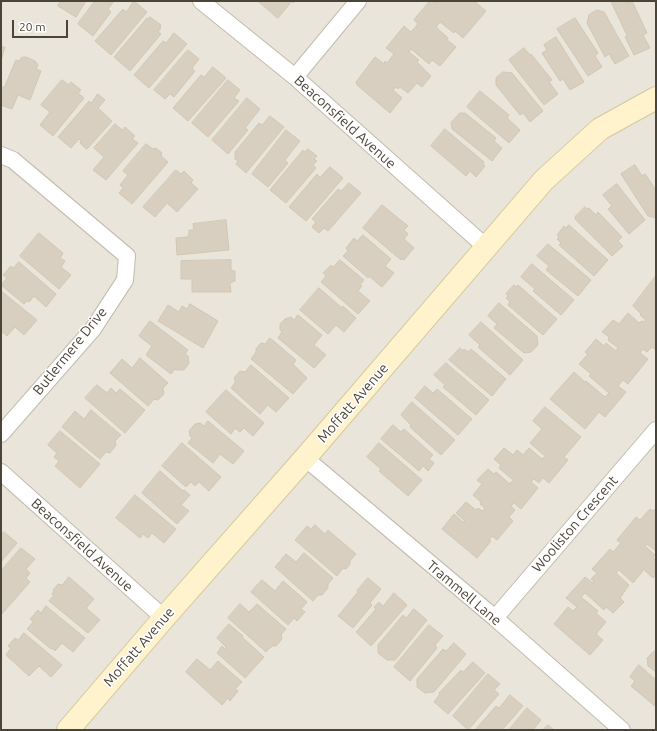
<!DOCTYPE html>
<style>
body{margin:0}
#map{position:relative;width:657px;height:731px;overflow:hidden;background:#f6f3ec;font-family:Ubuntu,sans-serif}
canvas{display:block}
.frame{position:absolute;inset:0;border:2px solid #4b4439;pointer-events:none}
.scale{position:absolute;left:12px;top:20px;width:56px;height:18px;box-sizing:border-box;border:2px solid #4b4439;border-top:0;padding-left:5px;font-size:12px;line-height:14px;white-space:nowrap;color:#4b4439;-webkit-text-stroke:3px #fff;paint-order:stroke}
</style>
<div id="map">
<canvas width="657" height="731"></canvas>
<div class="frame"></div>
<div class="scale">20 m</div>
</div>
<script>
const g = document.querySelector('canvas').getContext('2d');
g.lineJoin = 'round';
function paint(path, color) { g.fillStyle = color; g.fill(path, 'evenodd'); }
function strokePath(path, color, width, dash) { g.strokeStyle = color; g.lineWidth = width; g.lineCap = dash ? 'butt' : 'round'; g.setLineDash(dash || []); g.stroke(path); }
function drawText(font, color, halo, rows, align = 'center') {
  g.font = font + ' Ubuntu,sans-serif'; g.lineWidth = 3; g.setLineDash([]); g.textBaseline = 'middle'; g.strokeStyle = halo; g.fillStyle = color; for (const [text, x, y, turn = 0] of rows) {
    g.save(); g.translate(x, y); g.rotate((+turn || 0) * Math.PI / 180); g.textAlign = isNaN(turn) ? turn : align; if (halo) g.strokeText(text, 0, 0); g.fillText(text, 0, 0); g.restore();
  }
}
paint(new Path2D(`
 M1 1H656V730H1Z`), '#eae5da');
const building = new Path2D(`
 M61 1H86L76 17 58 6Z
 M95 1H114L108 9 111 12 93 36 78 24Z
 M134 1 147 12 111 55 95 41 123 9 126 12Z
 M258 1H295L293 3 292 1 278 18Z
 M430 1H433L436 3 438 1H474L486 11 463 38 455 31 454 33 440 22 436 27 448 38 447 40 456 47 440 66 432 60 429 64 411 49 409 52 419 60 417 62 431 76 422 87 417 83 408 93 400 87 398 89 396 87 393 90 402 98 390 113 357 85 356 82 375 57 384 64 385 61 387 63 394 54 386 48 404 26 411 32 418 24 414 20Z
 M611 1H625L626 3 632 1 647 33 643 35 650 48 634 55 625 37 627 36Z
 M597 10 604 12 629 56 615 64 609 54 605 57 587 23 589 15Z
 M150 17 161 25 160 27 161 28 158 32 161 34 130 71 114 57 147 18 149 19Z
 M575 18 598 53 595 56 602 67 588 76 557 29Z
 M174 33 187 44 149 88 134 75 163 41 166 43Z
 M556 37 584 82 570 90 563 79 560 81 542 53 547 50 544 45Z
 M1 47H5L1 61Z
 M524 48 530 55 531 54 552 80 549 82 558 94 544 105 509 60Z
 M188 50 199 59 192 68 195 71 174 97 170 94 165 99 154 90Z
 M26 57 35 61 38 65 36 69 41 71 30 100 18 95 12 109 1 105V88L2 87 4 88 16 60 20 61 21 58Z
 M213 67 226 78 188 121 173 108 201 75 204 77Z
 M503 72 512 73 543 111 530 122 523 113 520 115 496 85V78Z
 M62 80 69 85 71 82 81 90 78 93 84 98 53 136 40 125 50 112 41 105Z
 M228 80 240 90 234 98 239 101 208 137 192 123Z
 M480 91 509 115 507 118 520 130 509 143 467 107Z
 M98 94 105 100 98 108 112 121 88 148 86 149 80 143 81 141 79 139 71 148 58 137 89 101 91 103Z
 M247 98 260 109 245 128 248 130 228 154 212 140Z
 M460 113H465L496 138 494 141 502 148 492 161 452 129 451 123Z
 M270 116 284 127 246 173 236 164 238 161 235 159V152L259 123 262 125Z
 M115 124 122 130 125 127 135 136 132 139 138 143 106 180 93 170 104 157 94 148Z
 M445 129 484 162 483 164 485 166 476 177 470 171 466 176 431 146Z
 M286 130 300 141 285 160 288 163 268 187 252 174Z
 M146 144 153 149 156 148 162 153 161 156 168 162 132 204 119 193 123 188 120 185 128 175 123 171Z
 M308 149 317 156 314 159 317 161 313 165 316 168 286 203 270 190 303 150 305 152Z
 M635 165 642 176 645 174 656 190V218L648 216 621 174Z
 M330 167 343 178 306 221 289 207 317 174 320 177Z
 M176 170 181 174 184 171 193 180 191 183 198 189 177 212 167 203 155 217 143 207Z
 M349 183 361 193 328 231 324 228 319 233 312 227 316 222 312 219 338 189 341 191Z
 M617 184 645 220 629 234 608 209 612 206 603 195Z
 M382 205 408 226 404 230 408 234 404 239 414 248 404 260 402 259 401 260 363 228Z
 M585 207 587 209 589 208 596 215 598 212 622 237 618 241 623 246 612 256 575 219 576 218 575 217Z
 M226 220 229 250 177 255 176 238 188 237V235H189V230H194L193 224Z
 M569 225 608 260 594 276 559 245 561 243 557 239 559 237 557 235 564 226 566 228Z
 M39 233 63 253 60 258 65 261 61 267 71 275 59 289 20 256Z
 M363 235 391 259 385 266 394 273 382 287 369 276 368 278 343 256 348 251 346 248 354 238 357 241Z
 M548 244 591 280 578 296 546 270 549 266 537 256Z
 M231 260V270L235 271V281L230 283 231 292H192V279H181V261Z
 M340 260 364 280 360 285 362 286 358 291 370 301 358 314 321 282 326 276 323 273 331 265 333 267Z
 M19 262 56 294 46 307 34 296 29 302 27 301 24 304 1 285 7 278 3 275 11 266 13 268Z
 M532 264 574 300 561 315 533 291 535 289 521 277Z
 M655 277 656 279V350L652 347 647 352 643 349 640 353 648 359 628 384 623 380 618 386 626 392 605 417 599 412 585 429 550 399 574 372 585 382 586 381 605 397 609 393 589 376 591 374 579 364 588 354 585 352 596 339 604 346 606 343 616 351 618 348 608 340 609 337 602 332 613 320 619 324 628 313 639 323 642 321 644 322 646 320 640 315 641 314 633 306Z
 M514 285 516 287 518 285 557 319 543 335 508 305 510 302 506 298 508 296 506 294Z
 M319 288 342 308 343 306 356 318 344 332 336 325 328 334 300 310Z
 M1 291 37 320 24 335 15 327 7 336 1 331Z
 M499 303 537 336 538 345 531 352 524 353 494 328 497 324 488 316Z
 M190 304 218 321 203 348 158 321 168 305 179 312 182 306 187 309Z
 M298 315 322 335 314 345 326 355 314 368 278 338 282 332 280 330V324L285 319 291 317 294 320Z
 M150 321 188 350 185 354 188 356 189 363 184 370H177L175 369 171 374 146 355 152 346 139 336Z
 M481 322 523 360 510 375 478 347 480 345 469 335Z
 M270 338 296 360 293 364 307 378 293 394 251 359 256 352V349L261 343 265 344Z
 M460 348 463 351 464 349 468 352 471 349 506 379 492 396 449 360Z
 M140 358 168 383 163 388 164 394 158 400 154 399 148 406 110 373 122 359 132 368Z
 M446 363 489 400 476 415 443 387 445 385 434 375Z
 M251 365 289 398 276 412 268 405 260 414 231 388 235 383V379L234 378 240 371 245 372Z
 M97 385 107 393 111 388 116 393 120 389 145 410 125 433 85 398Z
 M425 386 433 393 437 389 472 419 458 435 415 398Z
 M226 390 264 423 253 436 244 428 240 432 235 428 231 434 206 412Z
 M412 402 455 440 441 455 410 427 411 425 401 415Z
 M545 407 581 437 564 457 568 460 549 483 543 478 539 483 534 479 531 482 538 488 521 509 514 503 511 506 515 510 509 517 513 521 497 540 492 536 489 540 491 541 477 558 442 529 454 514 463 522 465 521 456 513 466 502 476 510 478 508 482 511 485 508 480 504 481 502 473 495 482 484 477 480 488 469 494 474 496 472 510 484 513 480 499 468 501 465 494 459 504 448 513 455 517 450 523 455 529 448 542 459 545 456 530 443 542 429 533 421Z
 M91 410 121 435 115 441 116 445 110 453 106 452 100 459 62 427 75 411 84 419Z
 M208 421 244 451 233 464 220 454 213 463 188 443 192 438 190 436 189 431 195 424 200 423 204 426Z
 M393 425 401 432 404 429 433 455 429 459 434 463 428 471 423 466 419 471 381 439Z
 M60 431 100 464 80 488 55 466 59 461 54 457 57 453 48 445Z
 M182 443 221 477 209 491 199 482 195 486 191 482 186 487 162 466Z
 M379 443 422 480 408 496 379 471 381 469 367 457Z
 M160 471 183 491 184 490 190 495 181 505 189 511 177 524 142 493Z
 M135 495 176 529 164 543 152 533 148 538 143 534 140 538 116 518Z
 M656 508V551L647 544 645 546 655 555 653 557 656 560V575L653 578 643 569 641 570 643 571 633 583 619 570 616 573 629 585 620 598 624 602 613 613 606 607 604 610 585 593 581 597 598 611 596 613 606 622 596 634 603 640 590 655 554 624 568 607 573 611 577 607 566 598 585 577 593 583 594 582 591 579 597 573 592 569 610 549 613 552 621 543 617 540 636 517 640 520 650 509 653 511Z
 M315 525 325 534 328 530 356 554 350 561V564L346 569 343 568 337 576 295 540 307 526 311 529Z
 M4 532 17 543 1 562V535Z
 M21 548 35 559 26 569 30 573 26 578 30 582 1 615V571Z
 M304 553 333 578 328 584V588L322 595H318L313 601 275 567 286 554 296 562Z
 M69 577 94 599 86 608 100 620 88 633 49 601 54 595 52 594 54 591 53 590 58 584 62 585Z
 M368 578 381 589 370 603 372 605 353 628 338 616 358 592 357 591Z
 M262 580 275 591 283 581 307 602 301 609 305 612 297 621 294 618 288 625 251 592Z
 M394 593 407 605 371 646 356 632 376 609 374 607 379 602 383 606Z
 M240 604 249 612 257 604 286 629 281 635 282 639 276 646H272L266 652 228 618Z
 M46 606 85 638 73 652 62 643 55 651 52 648 51 649 27 629 33 622 30 619 38 610 41 613Z
 M414 609 427 620 395 660H387L378 653V645L403 615 406 618Z
 M229 624 243 636 242 637 264 657 245 678 217 653 222 646 225 649 226 647 217 638Z
 M429 625 443 636 435 645 437 648 410 681 394 667Z
 M24 633 62 665 51 677 39 666 29 676 6 655 11 648 8 646 15 638 18 640Z
 M454 643 466 654 434 692 425 693 417 687V679L443 649 446 651Z
 M656 651V672L648 666 647 658 653 652Z
 M197 659 210 670 218 661 242 682 235 689 238 691 230 701 228 698 222 705 186 672Z
 M473 662 485 673 448 714 434 702 440 694 439 693 461 670 463 672Z
 M639 665 656 680V707L631 686 635 681 630 677Z
 M488 674 500 684 494 690 499 694 468 730 453 716Z
 M510 695 523 706 502 730H475L496 706 499 708Z
 M527 708 541 720 533 730H509Z
 M548 725 554 730H543Z`);
paint(building, '#d8cfc1');
strokePath(building, '#d3c7b4', 1);
const street = new Path2D(`
 M201 1 295 77 486 247
 M295 77 358 1
 M1 155 13 160 127 256 125 280 93 329 1 434
 M305 458 495 618 622 730
 M1 472 164 618
 M495 618 656 430`);
const secondary = new Path2D(`
 M68 730 164 618 305 458 544 180 600 129 656 98`);
strokePath(street, '#c2bbae', 18);
strokePath(secondary, '#d6c79b', 24);
strokePath(street, '#fff', 16);
strokePath(secondary, '#fff3cd', 22);
drawText('14px', '#4b4439', '#fff', [
 ["Beaconsfield Avenue",345,122,42],
 ["Butlermere Drive",70,351,-51],
 ["Moffatt Avenue",353,403,-49],
 ["Wooliston Crescent",575,524,-49],
 ["Beaconsfield Avenue",82,545,42],
 ["Trammell Lane",464,593,40],
 ["Moffatt Avenue",139,647,-49]
]);
</script>
